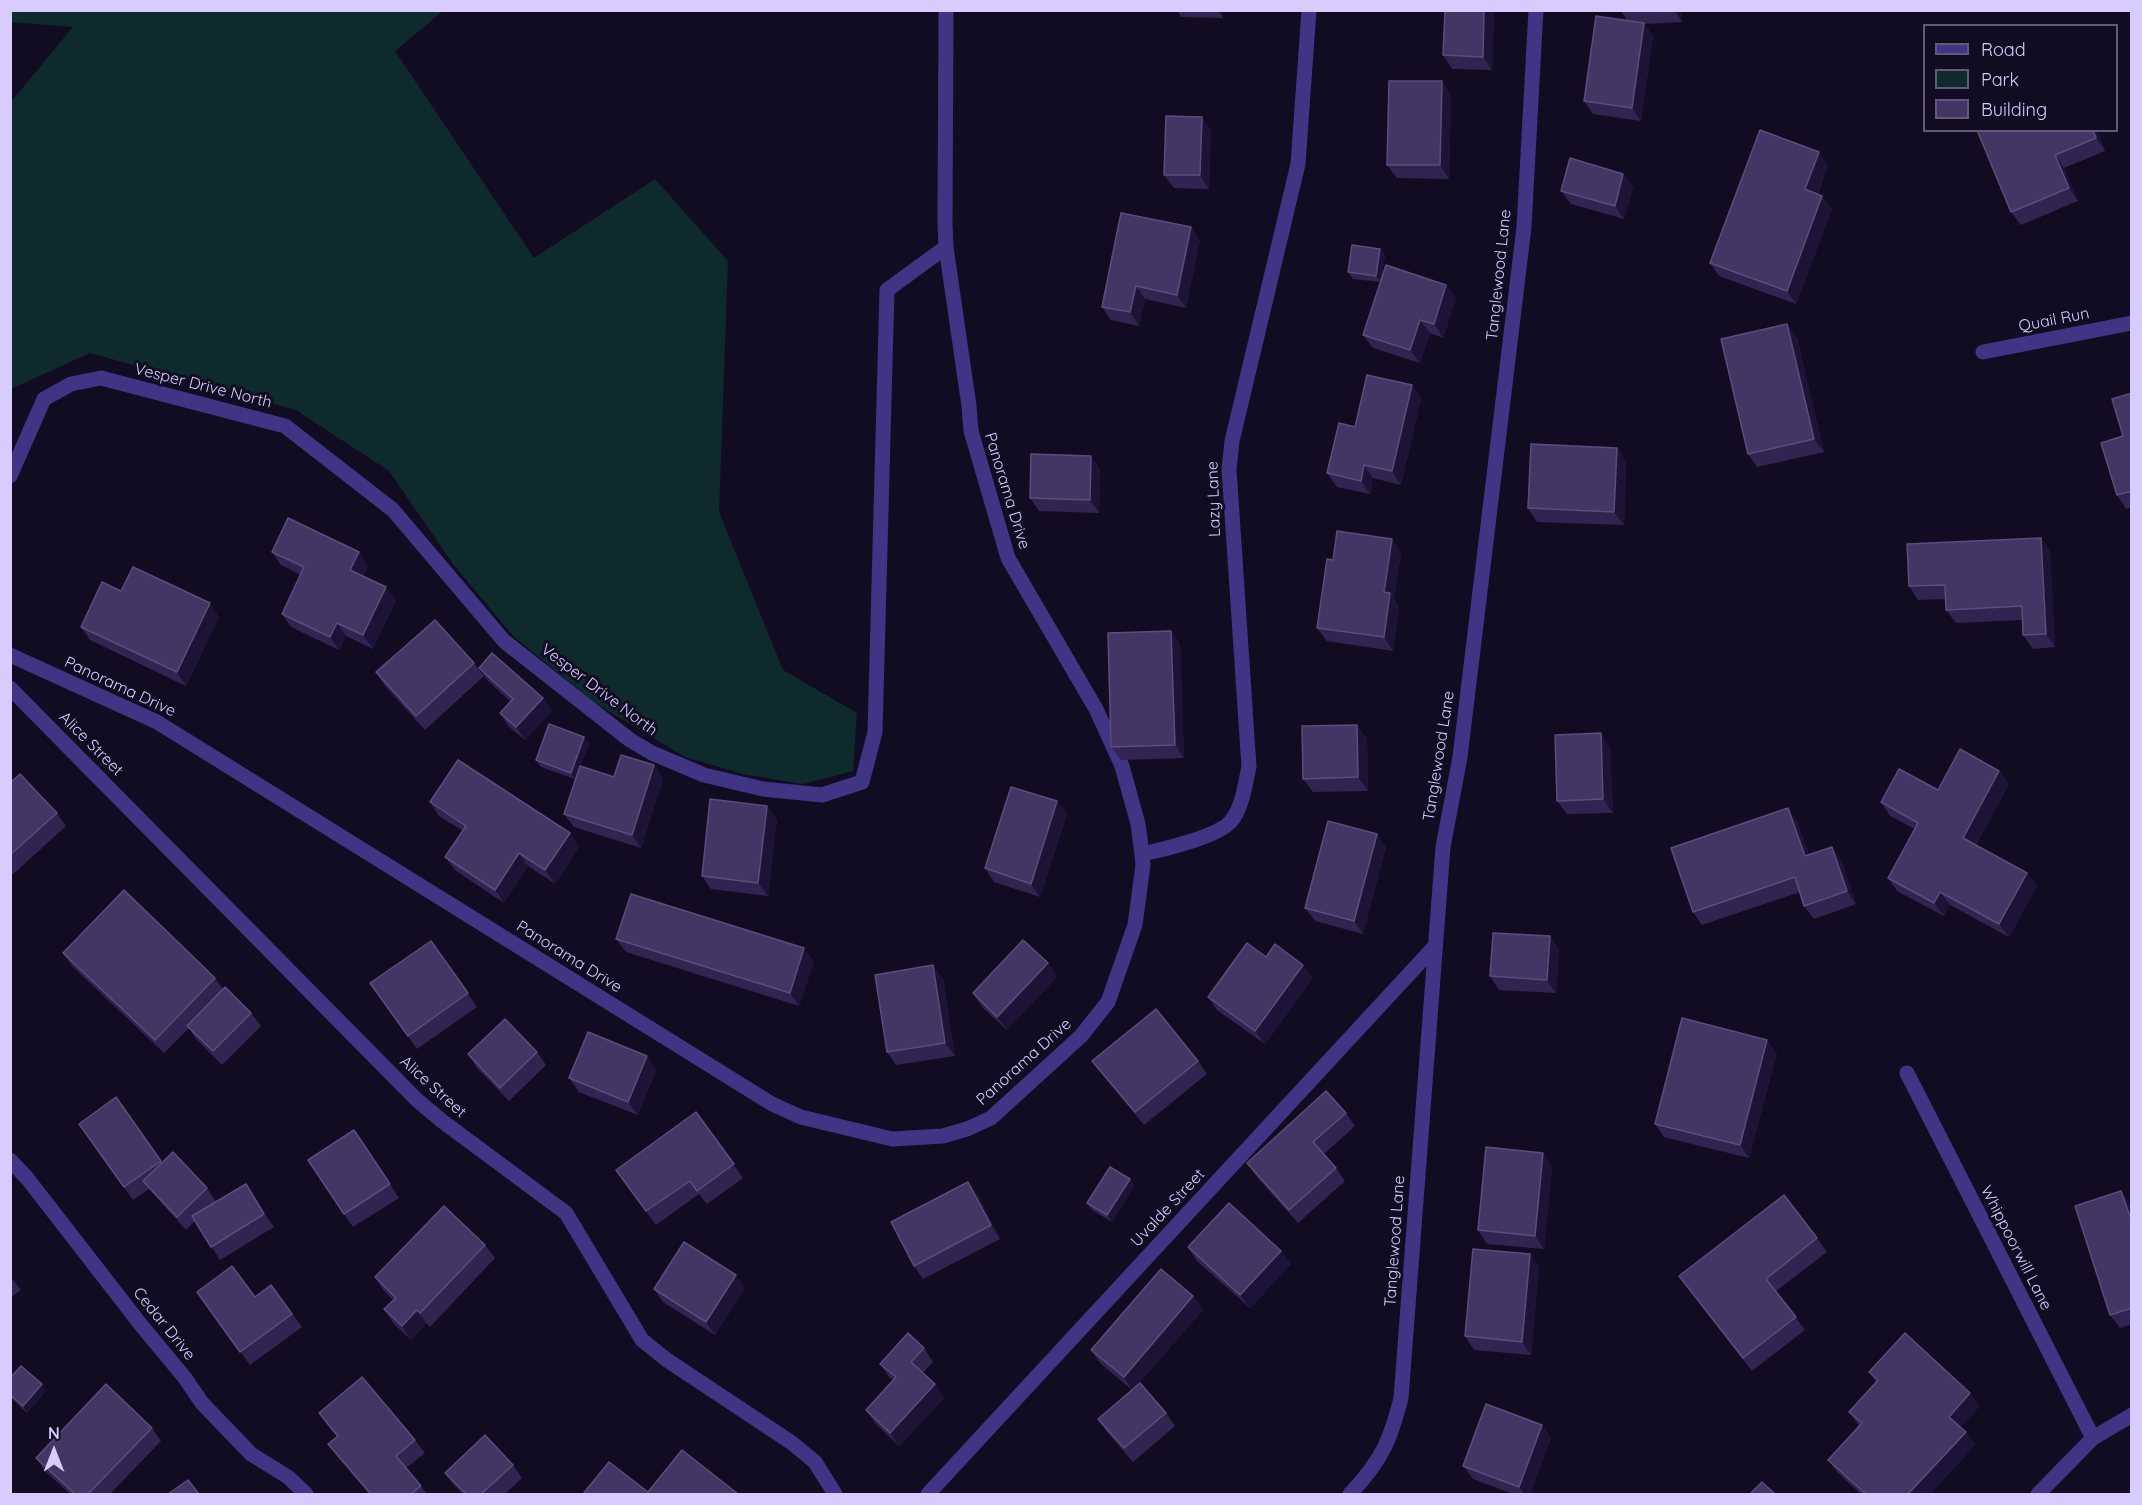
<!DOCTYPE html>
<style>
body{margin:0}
#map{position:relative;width:2142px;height:1505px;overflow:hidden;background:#120c22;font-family:Quicksand,sans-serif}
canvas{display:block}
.frame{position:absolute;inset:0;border:12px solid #d8ccff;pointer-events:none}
.legend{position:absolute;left:1923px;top:24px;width:195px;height:108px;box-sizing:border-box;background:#120c22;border:2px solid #61597a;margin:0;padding:8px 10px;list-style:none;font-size:18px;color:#d8ccff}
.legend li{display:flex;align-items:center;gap:12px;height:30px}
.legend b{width:30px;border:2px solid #61597a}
.north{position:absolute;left:24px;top:1421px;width:60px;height:60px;-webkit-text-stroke:4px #120c22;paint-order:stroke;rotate:0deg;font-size:16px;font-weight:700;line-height:24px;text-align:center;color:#d8ccff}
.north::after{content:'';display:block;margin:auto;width:21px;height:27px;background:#d8ccff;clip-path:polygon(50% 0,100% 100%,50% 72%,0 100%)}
</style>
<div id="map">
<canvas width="2142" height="1505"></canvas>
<div class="frame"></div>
<ul class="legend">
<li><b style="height:8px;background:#403484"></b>Road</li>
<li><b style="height:16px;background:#0e2a2c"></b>Park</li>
<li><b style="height:16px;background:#433664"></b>Building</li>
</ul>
<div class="north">N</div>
</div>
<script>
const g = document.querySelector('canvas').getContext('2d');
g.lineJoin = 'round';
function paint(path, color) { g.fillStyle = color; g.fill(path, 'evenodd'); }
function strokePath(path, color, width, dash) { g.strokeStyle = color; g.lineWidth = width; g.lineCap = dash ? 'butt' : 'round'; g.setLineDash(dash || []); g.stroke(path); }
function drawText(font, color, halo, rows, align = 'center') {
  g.font = font + ' Quicksand,sans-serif'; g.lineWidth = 6; g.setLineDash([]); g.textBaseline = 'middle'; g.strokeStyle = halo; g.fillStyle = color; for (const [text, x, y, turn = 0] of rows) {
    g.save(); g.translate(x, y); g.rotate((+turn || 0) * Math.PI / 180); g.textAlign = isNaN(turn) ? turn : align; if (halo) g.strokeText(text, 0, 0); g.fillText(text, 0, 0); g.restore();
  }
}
paint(new Path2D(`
 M10 11H443L395 51 534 258 655 179 728 261 719 512 783 670 857 713 853 771 803 784 743 774 685 757 595 703 513 636 453 564 389 471 296 410 90 353 11 389V102L73 27 11 22Z`), '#0e2a2c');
strokePath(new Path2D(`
 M1983 352 2132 323
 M10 476 44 399 71 384 101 378 285 426 393 510 504 641 630 740 652 753 704 775 763 789 822 795 862 782 875 732 887 290 946 247
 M10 655 157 722 772 1104 801 1117 892 1139 943 1136 967 1129 991 1118 1081 1036 1108 1002 1135 925 1143 865 1142 854 1138 824 1122 766 1096 709 1008 558 971 431 969 406 946 247 945 223 946 10
 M10 688 417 1100 442 1121 566 1213 642 1340 667 1360 792 1443 815 1462 835 1494
 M1142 854C1162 850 1221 836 1232 820 1243 805 1245 784 1249 767L1229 469 1232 441 1298 164 1309 10
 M1907 1073 2093 1438
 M10 1160 27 1178 141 1325 185 1378 202 1403 251 1454 288 1477 306 1494
 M928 1494 1435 946
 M1350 1494C1381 1461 1390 1442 1401 1398L1443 847 1460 757 1524 227 1536 10
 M2038 1494 2093 1438 2132 1415`), '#403484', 15);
paint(new Path2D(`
 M1177 10H1223V18L1181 17Z
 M1445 10H1493L1494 12 1492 70 1452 69 1443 55Z
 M1620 10H1681L1682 22 1644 24 1653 36 1641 121 1593 114 1584 101 1627 20Z
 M1451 95 1449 179 1397 178 1387 165Z
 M1211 130 1209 189 1174 188 1164 175Z
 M1977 130H2097L2105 151 2064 168 2078 201 2021 225 2011 212Z
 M1828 165 1818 194 1822 196 1832 209 1796 304 1719 276 1710 263Z
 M1623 174 1633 187 1624 219 1571 204 1561 191Z
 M1200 240 1186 308 1145 299 1139 326 1111 320 1102 307Z
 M1380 249 1385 255 1381 281 1446 285 1456 298 1443 338 1430 333 1420 363 1373 348 1363 335 1381 282 1353 279 1348 272Z
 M1787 324 1797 338 1824 452 1757 467 1748 454Z
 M1412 385 1421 399 1401 485 1373 478 1370 494 1337 487 1327 473 1355 427Z
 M2132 393V507L2126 509 2117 495 2123 436Z
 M1617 448 1626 461 1624 525 1537 522 1528 508Z
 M1100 469 1099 513 1039 511 1030 498Z
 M2041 538 2050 551 2055 647 2033 649 2023 635V620L1956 623 1946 610V599L1918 600 1909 586Z
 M272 552 368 566 363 576 396 600 373 649 346 636 339 650 291 627 282 614 301 575 281 565Z
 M1401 552 1394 599 1399 607 1393 651 1327 641 1317 628 1333 560Z
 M121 591 219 617 186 686 90 640 81 627Z
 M1171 631 1180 644 1184 758 1121 760 1111 747Z
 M474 663 484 676 425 730 385 686 376 672Z
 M479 668 543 698 552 711 525 740 509 727 500 713 511 702 488 681Z
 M584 737 589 744 580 766 614 777 654 765 663 779 641 848 574 827 564 814 575 779 541 767 536 760Z
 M1367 738 1368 791 1313 792 1303 779Z
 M1610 747 1613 813 1567 814 1557 801Z
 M1999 771 2009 784 1976 845 2027 873 2037 886 2009 937 1950 905 1944 916 1897 891 1888 878 1915 829 1890 816 1881 802 1938 790Z
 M10 783 57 813 66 826 10 877Z
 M1057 801 1067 814 1040 897 994 882 985 868Z
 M430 802 570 833 579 847 555 884 528 866 504 903 455 870 445 857 463 831 439 816Z
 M1788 808 1797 821 1809 855 1841 860 1856 904 1814 919 1804 906 1800 892 1702 925 1693 912Z
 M777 819 768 896 711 889 702 876Z
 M1386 847 1363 934 1315 921 1305 908Z
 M1550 936 1559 950 1556 993 1499 990 1490 976Z
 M616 939 814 961 799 1006 626 952Z
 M431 941 477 1007 417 1049 370 983Z
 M63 953 215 978 223 989 251 1013 261 1026 222 1065 196 1039 189 1028 164 1053 73 967Z
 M1266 957 1313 978 1265 1044 1217 1010 1208 997Z
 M1048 963 1057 977 1007 1030 982 1007 973 993Z
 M943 978 955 1056 896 1065 887 1052Z
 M537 1052 546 1065 509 1101 477 1068 468 1054Z
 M1777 1053 1749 1158 1664 1137 1655 1124Z
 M1092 1061H1198L1207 1074 1144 1125 1102 1074Z
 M656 1070 638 1115 579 1092 569 1078Z
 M116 1097 162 1162 207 1188 216 1202 215 1203 246 1184 274 1227 220 1260 195 1221 186 1230 149 1189 133 1200 79 1124Z
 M696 1112 743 1178 707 1204 699 1194 656 1225 625 1183Z
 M1346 1113 1355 1126 1324 1154 1336 1168 1345 1181 1298 1223 1256 1176 1247 1163Z
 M354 1130 399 1198 353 1227 344 1214Z
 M1552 1166 1544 1249 1487 1244 1478 1230Z
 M1130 1179 1134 1186 1112 1222 1092 1210 1087 1203Z
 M968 1182 978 1195 1000 1239 923 1279 914 1266Z
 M2121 1191 2132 1207V1324L2120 1328 2110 1315Z
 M1817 1238 1827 1252 1776 1291 1805 1330 1752 1371 1679 1276Z
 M485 1245 495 1258 430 1327 426 1323 411 1340 393 1323 384 1309 393 1300 384 1291 375 1277Z
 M1188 1247 1281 1251 1291 1264 1250 1308 1197 1261Z
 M1530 1254 1539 1267 1531 1355 1474 1350 1465 1336Z
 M10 1276 21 1290 10 1298Z
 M271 1285 302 1327 250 1365 197 1292 255 1297Z
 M745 1288 715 1335 663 1302 654 1289Z
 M1193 1296 1203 1310 1138 1384 1166 1413 1175 1426 1133 1462 1107 1432 1098 1419 1132 1390 1100 1363 1091 1350Z
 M924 1348 933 1362 923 1373 935 1384 944 1398 899 1446 875 1423 866 1410 893 1380 889 1377 880 1364Z
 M1869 1372 1980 1406 1960 1427 1966 1432 1975 1445 1930 1494H1861L1838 1473 1828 1460 1859 1426 1849 1412 1876 1382Z
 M10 1378 46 1391 27 1413 10 1397Z
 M319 1413 415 1440 425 1453 406 1468 427 1494H369L338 1457 328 1444 337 1437 328 1426Z
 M1542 1425 1551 1438 1530 1494H1513L1473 1479 1463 1466Z
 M152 1428 161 1441 110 1494H70L45 1471 36 1458Z
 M513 1465 522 1478 505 1494H463L455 1486 445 1473Z`), '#322451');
paint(new Path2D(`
 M1218 10H1223V18Z
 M1484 10H1493L1494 12 1492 70 1483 57Z
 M1674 10H1681L1682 22Z
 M1644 23 1653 36 1641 121 1632 108Z
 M1442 81 1451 95 1449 179 1440 165Z
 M1202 117 1211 130 1209 189 1200 175Z
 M2093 130H2097L2105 151 2096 138Z
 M1819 152 1828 165 1814 203 1805 189Z
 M2055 155 2064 168 2078 201 2069 188Z
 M1623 174 1633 187 1624 219 1615 206Z
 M1822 196 1832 209 1796 304 1787 291Z
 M1191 227 1200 240 1186 308 1177 295Z
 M1380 249 1385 255 1381 282 1376 276Z
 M1446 285 1456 298 1443 338 1434 324Z
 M1136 286 1145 299 1139 326 1130 312Z
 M1420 320 1430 333 1420 363 1410 350Z
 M1787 324 1797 338 1824 452 1814 439Z
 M1412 385 1421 399 1401 485 1392 471Z
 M1617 448 1626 461 1624 525 1614 512Z
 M1091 456 1100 469 1099 513 1090 500Z
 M1364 465 1373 478 1370 494 1361 481Z
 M2041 538 2050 551 2055 647 2046 634Z
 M1392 539 1401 552 1394 599 1399 607 1393 651 1384 637V592Z
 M359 552 368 566 360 583 350 570Z
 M386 587 396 600 373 649 363 635Z
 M210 603 219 617 186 686 177 672Z
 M337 623 346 636 339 650 330 637Z
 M1171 631 1180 644 1184 758 1175 745Z
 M543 698 552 711 525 740 516 727Z
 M1357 725 1367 738 1368 791 1358 777Z
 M1601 733 1610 747 1613 813 1603 799Z
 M584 737 589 744 575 779 571 773Z
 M654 765 663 779 641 848 632 835Z
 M1999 771 2009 784 1972 852 1963 838Z
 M1057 801 1067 814 1040 897 1031 884Z
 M767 806 777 819 768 896 758 883Z
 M1788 808 1797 821 1814 870 1805 856Z
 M570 833 579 847 555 884 545 870Z
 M1377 834 1386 847 1363 934 1354 921Z
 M1832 847 1841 860 1856 904 1847 891Z
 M519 853 528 866 504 903 495 890Z
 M2027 873 2037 886 2009 937 1999 924Z
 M1940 892 1950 905 1944 916 1934 903Z
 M1550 936 1559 950 1556 993 1547 980Z
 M804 948 814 961 799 1006 790 993Z
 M1048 963 1057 977 1007 1030 997 1017Z
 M933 965 943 978 955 1056 945 1043Z
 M1303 965 1313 978 1265 1044 1255 1031Z
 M1767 1040 1777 1053 1749 1158 1740 1145Z
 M647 1056 656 1070 638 1115 628 1102Z
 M1543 1153 1552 1166 1544 1249 1535 1236Z
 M1130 1179 1134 1186 1112 1222 1107 1215Z
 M968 1182 978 1195 1000 1239 991 1225Z
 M246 1184 255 1198 274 1227 264 1214Z
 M2121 1191 2131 1205 2132 1220Z
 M1281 1251 1291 1264 1250 1308 1240 1295Z
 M1530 1254 1539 1267 1531 1355 1522 1342Z
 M736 1275 745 1288 715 1335 706 1322Z
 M1193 1296 1203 1310 1133 1391 1124 1377Z
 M417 1310 426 1323 411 1340 402 1326Z
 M42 1384 46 1391 27 1413 23 1406Z
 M935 1384 944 1398 899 1446 890 1433Z
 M1970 1393 1980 1406 1958 1430 1949 1417Z
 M1542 1425 1551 1438 1530 1494H1524L1519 1487Z
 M1966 1432 1975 1445 1930 1494H1908Z`), '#1d1336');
const building = new Path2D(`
 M1445 10H1484L1483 57 1443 55Z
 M1596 16 1644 23 1632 108 1584 101Z
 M1389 81H1442L1440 165H1387Z
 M1166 116 1202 117 1200 175H1164Z
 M1760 130 1819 152 1805 189 1822 196 1787 291 1710 263Z
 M1977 130H2093L2096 138 2055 155 2069 188 2011 212Z
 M1570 158 1623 174 1615 206 1561 191Z
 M1121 213 1191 227 1177 295 1136 286 1130 312 1102 307Z
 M1352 245 1380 249 1376 276 1348 272Z
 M1386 265 1446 285 1434 324 1420 320 1410 350 1363 335Z
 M1787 324 1814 439 1748 454 1721 339Z
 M1367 375 1412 385 1392 471 1364 465 1361 481 1327 473 1339 423 1355 427Z
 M2132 393V491L2117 495 2101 443 2123 436 2112 399Z
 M1531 444 1617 448 1614 512 1528 508Z
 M1031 454 1091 456 1090 500 1030 498Z
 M288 518 359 552 350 570 386 587 363 635 337 623 330 637 282 614 304 567 272 552Z
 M1337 531 1392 539 1384 592 1390 593 1384 637 1317 628 1327 559 1333 560Z
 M2041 538 2046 634 2023 635 2022 606 1946 610 1945 585 1909 586 1907 544Z
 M133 567 210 603 177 672 81 627 102 582 121 591Z
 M435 620 474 663 416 716 376 672Z
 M1171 631 1175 745 1111 747 1108 633Z
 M492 653 543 698 516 727 500 713 513 699 479 668Z
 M549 724 584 737 571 773 536 760Z
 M1357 725 1358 777 1303 779 1302 726Z
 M1601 733 1603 799 1557 801 1555 735Z
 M1960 749 1999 771 1963 838 2027 873 1999 924 1940 892 1934 903 1888 878 1918 823 1881 802 1899 769 1938 790Z
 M621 755 654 765 632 835 564 814 580 766 614 777Z
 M458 760 570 833 545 870 519 853 495 890 445 857 466 826 430 802Z
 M20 774 57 813 10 855V783Z
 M1011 787 1057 801 1031 884 985 868Z
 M710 799 767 806 758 883 702 876Z
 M1788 808 1805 856 1832 847 1847 891 1804 906 1795 877 1693 912 1671 848Z
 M1328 821 1377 834 1354 921 1305 908Z
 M124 890 215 978 155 1040 63 953Z
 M631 894 804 948 790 993 616 939Z
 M1493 933 1550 936 1547 980 1490 976Z
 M1023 940 1048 963 997 1017 973 993Z
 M431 941 468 993 408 1036 370 983Z
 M1247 943 1266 957 1275 944 1303 965 1255 1031 1208 997Z
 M933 965 945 1043 887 1052 875 975Z
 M225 987 251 1013 213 1051 187 1026Z
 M1156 1009 1198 1061 1135 1112 1092 1061Z
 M1682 1018 1767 1040 1740 1145 1655 1124Z
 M505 1019 537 1052 500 1088 468 1054Z
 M588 1032 647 1056 628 1102 569 1078Z
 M1326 1091 1346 1113 1313 1142 1336 1168 1289 1210 1247 1163Z
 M116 1097 161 1161 124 1187 79 1124Z
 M696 1112 734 1164 697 1191 690 1181 646 1211 616 1170Z
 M354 1130 390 1184 344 1214 308 1160Z
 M1486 1147 1543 1153 1535 1236 1478 1230Z
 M173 1152 207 1188 177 1217 143 1181Z
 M1110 1167 1130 1179 1107 1215 1087 1203Z
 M968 1182 991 1225 914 1266 891 1222Z
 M246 1184 264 1214 211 1247 192 1216Z
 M2121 1191 2131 1219H2132V1308L2110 1315 2075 1206Z
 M1784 1195 1817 1238 1766 1279 1796 1317 1743 1358 1679 1276Z
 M1229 1203 1281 1251 1240 1295 1188 1247Z
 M444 1206 485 1245 420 1313 417 1310 402 1326 384 1309 396 1298 375 1277Z
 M684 1242 736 1275 706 1322 654 1289Z
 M1473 1249 1530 1254 1522 1342 1465 1336Z
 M232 1266 255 1297 271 1285 292 1314 240 1352 197 1292Z
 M1161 1269 1193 1296 1124 1377 1091 1350Z
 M908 1333 924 1348 911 1362 935 1384 890 1433 866 1410 896 1377 880 1364Z
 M1905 1333 1970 1393 1949 1417 1966 1432 1908 1494H1866L1828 1460 1862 1423 1849 1412 1878 1380 1869 1372Z
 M21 1366 42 1384 23 1406 10 1395V1378Z
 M362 1377 415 1440 396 1456 421 1486 411 1494H371L328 1444 338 1436 319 1413Z
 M1140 1383 1166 1413 1124 1448 1098 1419Z
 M106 1384 152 1428 88 1494H75L36 1458Z
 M1486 1404 1542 1425 1519 1487 1463 1466Z
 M485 1435 513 1465 481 1494H466L445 1473Z
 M682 1450 738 1494H583L609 1462 648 1492Z
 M188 1480 199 1494H168Z
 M1762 1482 1775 1494H1750Z`);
paint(building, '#433664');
strokePath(building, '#5b4d7c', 1.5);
drawText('16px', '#d8ccff', '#120c22', [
 ["Tanglewood Lane",1499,275,-84],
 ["Quail Run",2054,320,-11],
 ["Vesper Drive North",203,386,14],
 ["Panorama Drive",1007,491,73],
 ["Lazy Lane",1214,499,-92],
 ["Panorama Drive",120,687,25],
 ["Vesper Drive North",599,690,37],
 ["Alice Street",91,744,45],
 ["Tanglewood Lane",1439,756,-81],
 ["Panorama Drive",569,957,32],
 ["Panorama Drive",1024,1062,-42],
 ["Alice Street",433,1087,42],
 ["Uvalde Street",1168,1208,-47],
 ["Tanglewood Lane",1395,1241,-86],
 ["Whippoorwill Lane",2016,1248,63],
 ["Cedar Drive",164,1324,51]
]);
</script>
